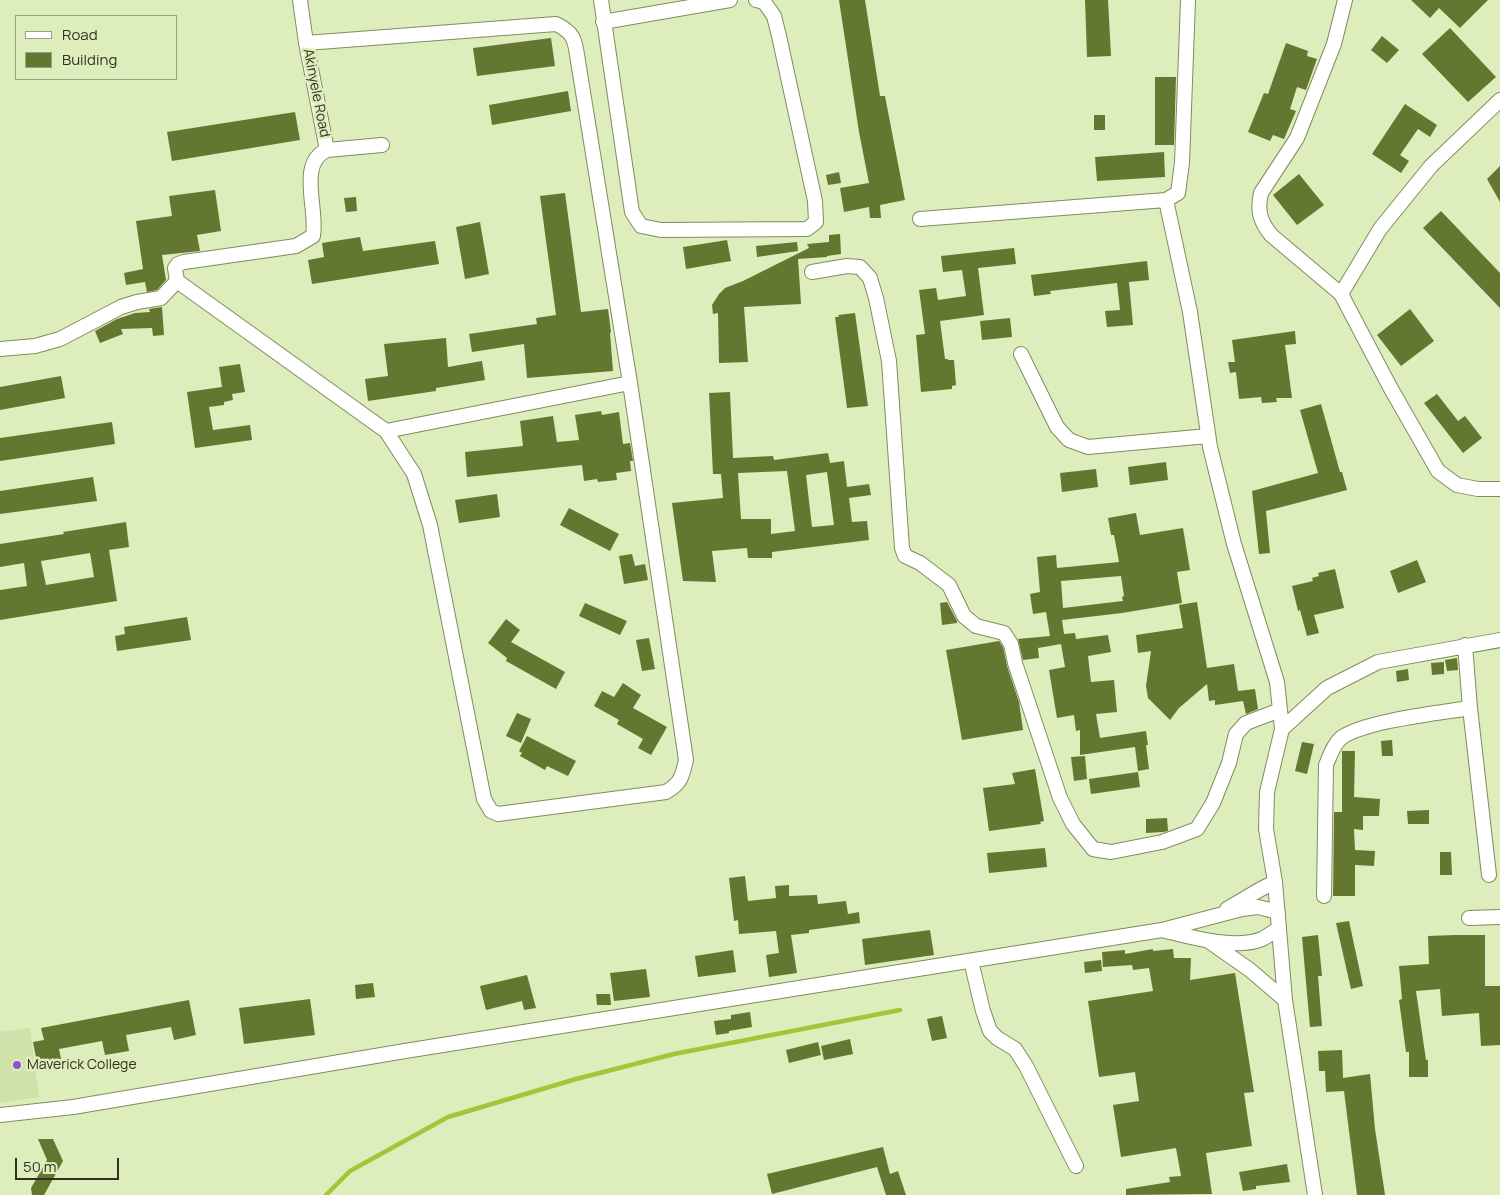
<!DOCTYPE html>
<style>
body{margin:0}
#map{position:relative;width:1500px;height:1195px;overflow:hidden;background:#ddedbb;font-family:Manrope,sans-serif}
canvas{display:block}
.legend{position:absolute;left:15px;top:15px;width:162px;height:65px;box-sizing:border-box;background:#ddedbb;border:1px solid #97a37d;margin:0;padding:6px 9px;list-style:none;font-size:15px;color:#2d3320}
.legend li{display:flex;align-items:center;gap:10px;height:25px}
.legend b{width:25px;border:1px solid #97a37d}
.scale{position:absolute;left:15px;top:1158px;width:104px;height:22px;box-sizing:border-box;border:2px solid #2d3320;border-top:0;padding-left:6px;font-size:15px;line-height:18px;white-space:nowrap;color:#2d3320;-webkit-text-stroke:4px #ddedbb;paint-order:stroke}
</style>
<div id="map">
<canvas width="1500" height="1195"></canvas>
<ul class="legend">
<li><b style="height:6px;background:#fff"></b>Road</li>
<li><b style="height:14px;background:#647730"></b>Building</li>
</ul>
<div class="scale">50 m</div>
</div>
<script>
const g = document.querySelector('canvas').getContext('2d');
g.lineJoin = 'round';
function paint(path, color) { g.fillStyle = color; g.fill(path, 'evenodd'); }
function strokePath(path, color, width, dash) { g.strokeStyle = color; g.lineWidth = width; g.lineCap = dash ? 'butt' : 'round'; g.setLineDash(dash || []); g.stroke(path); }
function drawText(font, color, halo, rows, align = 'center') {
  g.font = font + ' Manrope,sans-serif'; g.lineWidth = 5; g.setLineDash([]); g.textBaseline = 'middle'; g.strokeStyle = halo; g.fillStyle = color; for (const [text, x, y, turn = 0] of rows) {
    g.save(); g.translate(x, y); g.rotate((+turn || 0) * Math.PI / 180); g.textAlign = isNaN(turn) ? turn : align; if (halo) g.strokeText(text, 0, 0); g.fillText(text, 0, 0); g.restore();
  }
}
paint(new Path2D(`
 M30 1028 39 1097 0 1103V1032Z`), '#d0e2aa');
strokePath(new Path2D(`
 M326 1195 350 1171 448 1117 576 1079 674 1054 900 1010`), '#a4c53a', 4.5);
paint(new Path2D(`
 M839 0H865L880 96H885L905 200 880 205 881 218H870L869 207 844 212 840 188 869 183 859 132Z
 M1085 0H1108L1111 56 1087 57Z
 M1411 0H1488L1460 28 1439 8 1430 18Z
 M1450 28 1496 77 1468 102 1422 54Z
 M1382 36 1399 50 1387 63 1371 50Z
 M551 38 555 66 477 76 473 48Z
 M1286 43 1308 51 1307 56 1317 59 1306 90 1297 87 1290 109 1296 111 1284 139 1273 135 1270 141 1248 132 1264 93 1268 94Z
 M1155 77H1176L1174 145H1155Z
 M568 91 571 111 492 125 489 105Z
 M1405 104 1437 125 1430 137 1418 129 1400 155 1409 161 1401 173 1372 154Z
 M295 112 300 140 172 161 167 132Z
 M1094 115H1105V130H1094Z
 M1164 152 1165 177 1097 181 1095 157Z
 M1500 166V202L1487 179Z
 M839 172 841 183 828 185 826 175Z
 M1299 174 1324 205 1297 225 1273 195Z
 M215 190 221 231 197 235 200 251 162 255 166 280 157 290 147 292 145 282 126 285 124 273 143 269 136 221 172 216 169 196Z
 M565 193 581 312 608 309 611 332 610 333 613 371 527 378 524 344 472 352 469 334 537 324 536 318 556 315 540 196Z
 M356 197 357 211 346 212 344 198Z
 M1441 211 1500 273V308L1423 228Z
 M480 222 489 274 465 279 456 227Z
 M840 234 841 254 827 256V257L798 259 801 304 744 307 748 362 719 363 718 313 713 314 712 305 719 294 725 288 743 281 809 248 807 244 829 242V235Z
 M360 237 363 251 435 241 439 264 312 284 308 260 324 257 322 243Z
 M727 240 731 261 686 269 683 247Z
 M797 242 798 251 757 257 756 246Z
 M1014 248 1016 264 978 268 984 315 940 321 945 359H948V360H954L956 385 952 386V389L921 392 916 335 925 334 919 290 936 288 938 300 966 296 962 270 943 272 941 256Z
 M1147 261 1149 280 1129 282 1133 325 1107 327 1105 311 1120 310 1117 283 1050 291 1051 294 1034 296 1031 275Z
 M162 307 164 335 153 336 152 328 121 329 123 334 100 343 95 331 117 319 135 313 150 312 149 309Z
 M1410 309 1434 341 1401 366 1377 335Z
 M855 313 868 406 847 408 835 317H839L838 315Z
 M1010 318 1012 337 982 340 980 321Z
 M1295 331 1296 344 1285 345 1292 398H1276L1277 402 1262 403 1261 397 1239 399 1236 372 1230 373 1228 362H1235L1232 340Z
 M446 338 448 367 482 361 485 380 436 388V391L368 401 365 379 388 376 384 344Z
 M240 364 245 392 232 394 233 400 224 402V405L209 407 213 430 250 425 252 440 195 448 187 392 222 387 219 367Z
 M61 376 65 398 0 410V387Z
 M730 392 733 458 773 456 774 460 828 453 830 463 844 461 847 487 869 484 871 495 849 498 852 522 867 521 869 540 772 552V558H748L747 548 712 551 716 582 683 581 672 503 723 498 721 474H713L709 393ZM787 471 795 531 771 534V519H741L738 473ZM827 472 834 525 812 527 806 475Z
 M1437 394 1458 421 1465 416 1482 438 1463 453 1424 403Z
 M1321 404 1340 472H1342L1347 490 1266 511 1270 553 1259 554 1252 491 1318 473 1300 410Z
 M601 411 602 415 619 412 623 444 630 443 633 461H630L631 471 616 473 617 480 598 482 597 479 584 481 582 465 467 477 465 452 523 446 520 421 553 416 557 442 579 440 575 415Z
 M112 422 115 444 0 461V438Z
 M1166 462 1168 480 1130 485 1128 467Z
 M1096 469 1098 487 1062 492 1060 473Z
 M93 477 97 501 0 514V491Z
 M497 494 500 517 459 523 455 500Z
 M569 508 619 534 610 551 560 525Z
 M1136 513 1140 535 1183 528 1190 570 1177 572 1182 603 1122 613 1062 620 1064 634 1075 633 1076 639 1108 635 1111 652 1088 656 1091 682 1114 680 1117 712 1096 714 1100 738 1146 731 1148 745H1146L1149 769 1138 771 1135 747 1080 755V730L1076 731 1074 715 1057 718 1049 670 1065 667 1061 644 1038 648 1039 658 1023 660 1018 639 1050 636 1046 612 1033 614 1030 594 1040 592 1037 557 1056 555 1057 568 1119 562 1114 535H1111L1108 518ZM1121 576 1124 596 1122 597 1123 601 1063 608 1061 581Z
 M126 522 129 547 109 550 117 601 0 620V590L27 586 24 563 0 567V544L64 534 63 532ZM90 553 94 577 46 585 41 561Z
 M632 554 635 566 645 564 648 580 624 584 619 556Z
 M1417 560 1426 582 1398 593 1390 571Z
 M1335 569 1344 608 1314 615 1319 633 1307 636 1300 610 1298 611 1292 586 1313 581 1312 578 1319 576 1318 573Z
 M947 602 957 621V623L942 625 940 603Z
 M1197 602 1207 668 1234 664 1238 691 1255 689 1258 709 1246 714 1243 701 1215 705V700L1209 701 1207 684 1179 708 1170 720 1148 698 1146 686 1151 651 1138 653 1136 635 1183 628 1179 605Z
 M585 603 627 621 620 635 579 616Z
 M187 617 191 640 117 651 115 636 125 634 124 627Z
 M506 619 520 630 511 642 565 672 556 689 506 661 507 658 488 643Z
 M649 638 655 669 642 671 636 640Z
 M999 641 1003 647 1007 666 1019 702 1023 730 962 740 946 650Z
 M1457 658 1458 670 1447 671 1445 660Z
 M1444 662V674L1432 675 1431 663Z
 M1408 669 1409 680 1397 682 1396 671Z
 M623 683 641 695 633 708 667 727 651 755 638 748 643 739 617 724 619 720 594 706 602 691 614 697Z
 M517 713 531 719 521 743 506 736Z
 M527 736 576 761 568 776 547 766 545 770 520 756 522 753 519 751Z
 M1392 740 1393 756H1382L1381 741Z
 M1302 742 1314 744 1307 774 1295 771Z
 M1342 751H1355L1354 797 1380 799 1379 816H1363V830L1354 829 1355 850 1375 851 1374 866 1355 865V896H1333L1334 812H1342Z
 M1085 756 1087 779 1074 781 1071 757Z
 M1035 769 1044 821 1040 822 1041 824 989 831 983 788 1015 784 1012 773Z
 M1138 772 1140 787 1091 794 1089 779Z
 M1429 810V824H1408L1407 811Z
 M1167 818 1168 831 1163 832 1146 833V819Z
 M1045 848 1047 867 989 873 987 853Z
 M1440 852H1451L1452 875H1440Z
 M745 876 748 901 776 898 775 886 789 885V896L817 895 818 904 846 901 848 914 859 912 860 923 809 930V933L791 935 797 973 769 977 766 955 779 953 776 931 739 934 738 920 734 921 729 878Z
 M1349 921 1363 986 1351 989 1336 923Z
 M930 930 934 955 865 965 862 939Z
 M1318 935 1322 976H1318L1322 1026 1310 1027 1302 937Z
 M1455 935H1485V986H1500V1045L1481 1046 1479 1013 1442 1016 1440 989 1416 991 1426 1060H1428V1077H1409V1052H1406L1399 1000 1402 999 1399 966 1429 964 1428 936Z
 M1153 949V951L1173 949 1174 958H1191L1190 980 1235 973 1254 1092 1244 1093 1252 1146 1206 1153 1212 1194 1126 1195V1189L1170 1182 1169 1177 1181 1176 1176 1148 1121 1157 1113 1105 1139 1101 1135 1072 1099 1077 1088 1001 1153 991 1149 968 1133 970 1132 965 1103 967 1102 952 1125 950V954Z
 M733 950 736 972 698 977 695 956Z
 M1101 960 1102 971 1085 973 1084 962Z
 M646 969 650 997 614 1001 610 973Z
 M527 975 536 1008 524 1010 522 1001 486 1010 480 986Z
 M373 983 375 997 356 999 355 985Z
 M596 994H610L611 1005H597Z
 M310 999 315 1035 244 1044 239 1008Z
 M189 1000 196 1035 174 1040 171 1027 126 1035 129 1051 105 1055 102 1041 59 1049 62 1064 38 1068 33 1042 44 1040 41 1028Z
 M750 1012 752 1027 729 1031V1033L716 1035 714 1021 731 1019V1015Z
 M942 1016 947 1038 932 1041 927 1019Z
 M850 1039 853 1054 824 1060 821 1046Z
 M818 1042 821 1055 789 1063 786 1050Z
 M1342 1050 1343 1078 1370 1074 1375 1129 1385 1195H1357L1344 1091 1326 1092 1325 1071H1319L1318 1051Z
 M38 1139H53L63 1161 44 1195H32L31 1188 47 1160Z
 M883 1147 890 1174 898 1171 906 1195H886L877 1167 772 1194 767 1174Z
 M1287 1164 1290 1182 1256 1186V1189L1243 1191 1239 1172Z`), '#647730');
const minor = new Path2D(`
 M300 0 306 43 327 150C297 163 318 209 313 236L296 246 184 262 178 264 175 268 177 281 386 431 414 474 430 525 484 799 491 811 498 814 666 792C681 783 682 777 686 760L630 383 578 61C575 41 575 33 556 24L306 43
 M601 0 632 212 641 226 661 230 807 229 816 222 815 201 779 36 774 16 764 2 756 0
 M603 22 730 0
 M1500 100 1431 166 1380 229 1341 294 1390 387 1438 471 1457 485 1478 489H1500
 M327 150 382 145
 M1166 200 1190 312 1210 447 1234 544 1277 682 1282 729 1267 792 1266 829 1275 882 1285 1000 1315 1195
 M920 219 1166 200 1178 193 1182 163 1188 0
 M812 272 847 266 860 267 870 278 876 298 889 361 902 548 905 556 920 563 949 585 964 616 976 626 1004 633 1011 644 1015 663 1060 798 1073 824 1093 849 1111 852 1162 842 1197 829 1213 803 1229 763 1236 734 1246 723 1280 710
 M1341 294 1271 235C1260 221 1257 211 1261 193L1297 138 1334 44 1345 0
 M0 349 35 346 60 339 121 307 137 302 161 298 177 281
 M1021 354 1057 427 1069 440 1088 447 1208 436
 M386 431 630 383
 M1465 645 1470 708 1489 875
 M1282 729 1327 688 1378 662 1500 640
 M1324 896 1326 765C1330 756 1333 745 1341 738 1364 721 1439 713 1470 708
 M1227 909 1261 889 1275 882
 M1469 918 1500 917
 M1165 931C1192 937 1235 950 1262 939 1268 936 1273 932 1279 928
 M1210 942 1250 970 1285 1000
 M971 961 983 1011 990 1031 997 1038 1015 1049 1026 1066 1076 1166
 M0 1115 73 1107 405 1051 1162 930 1242 909 1258 907 1278 912`);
strokePath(minor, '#7f8d5f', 16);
strokePath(minor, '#fff', 14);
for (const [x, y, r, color] of [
 [17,1065,5,"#8c55cd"]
]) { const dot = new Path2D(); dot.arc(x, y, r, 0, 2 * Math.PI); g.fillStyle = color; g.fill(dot); strokePath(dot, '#ddedbb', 2); }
drawText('14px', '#2d3320', '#ddedbb', [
 ["Akinyele Road",316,93,79]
]);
drawText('14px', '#2d3320', '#ddedbb', [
 ["Maverick College",27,1065]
], 'left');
</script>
